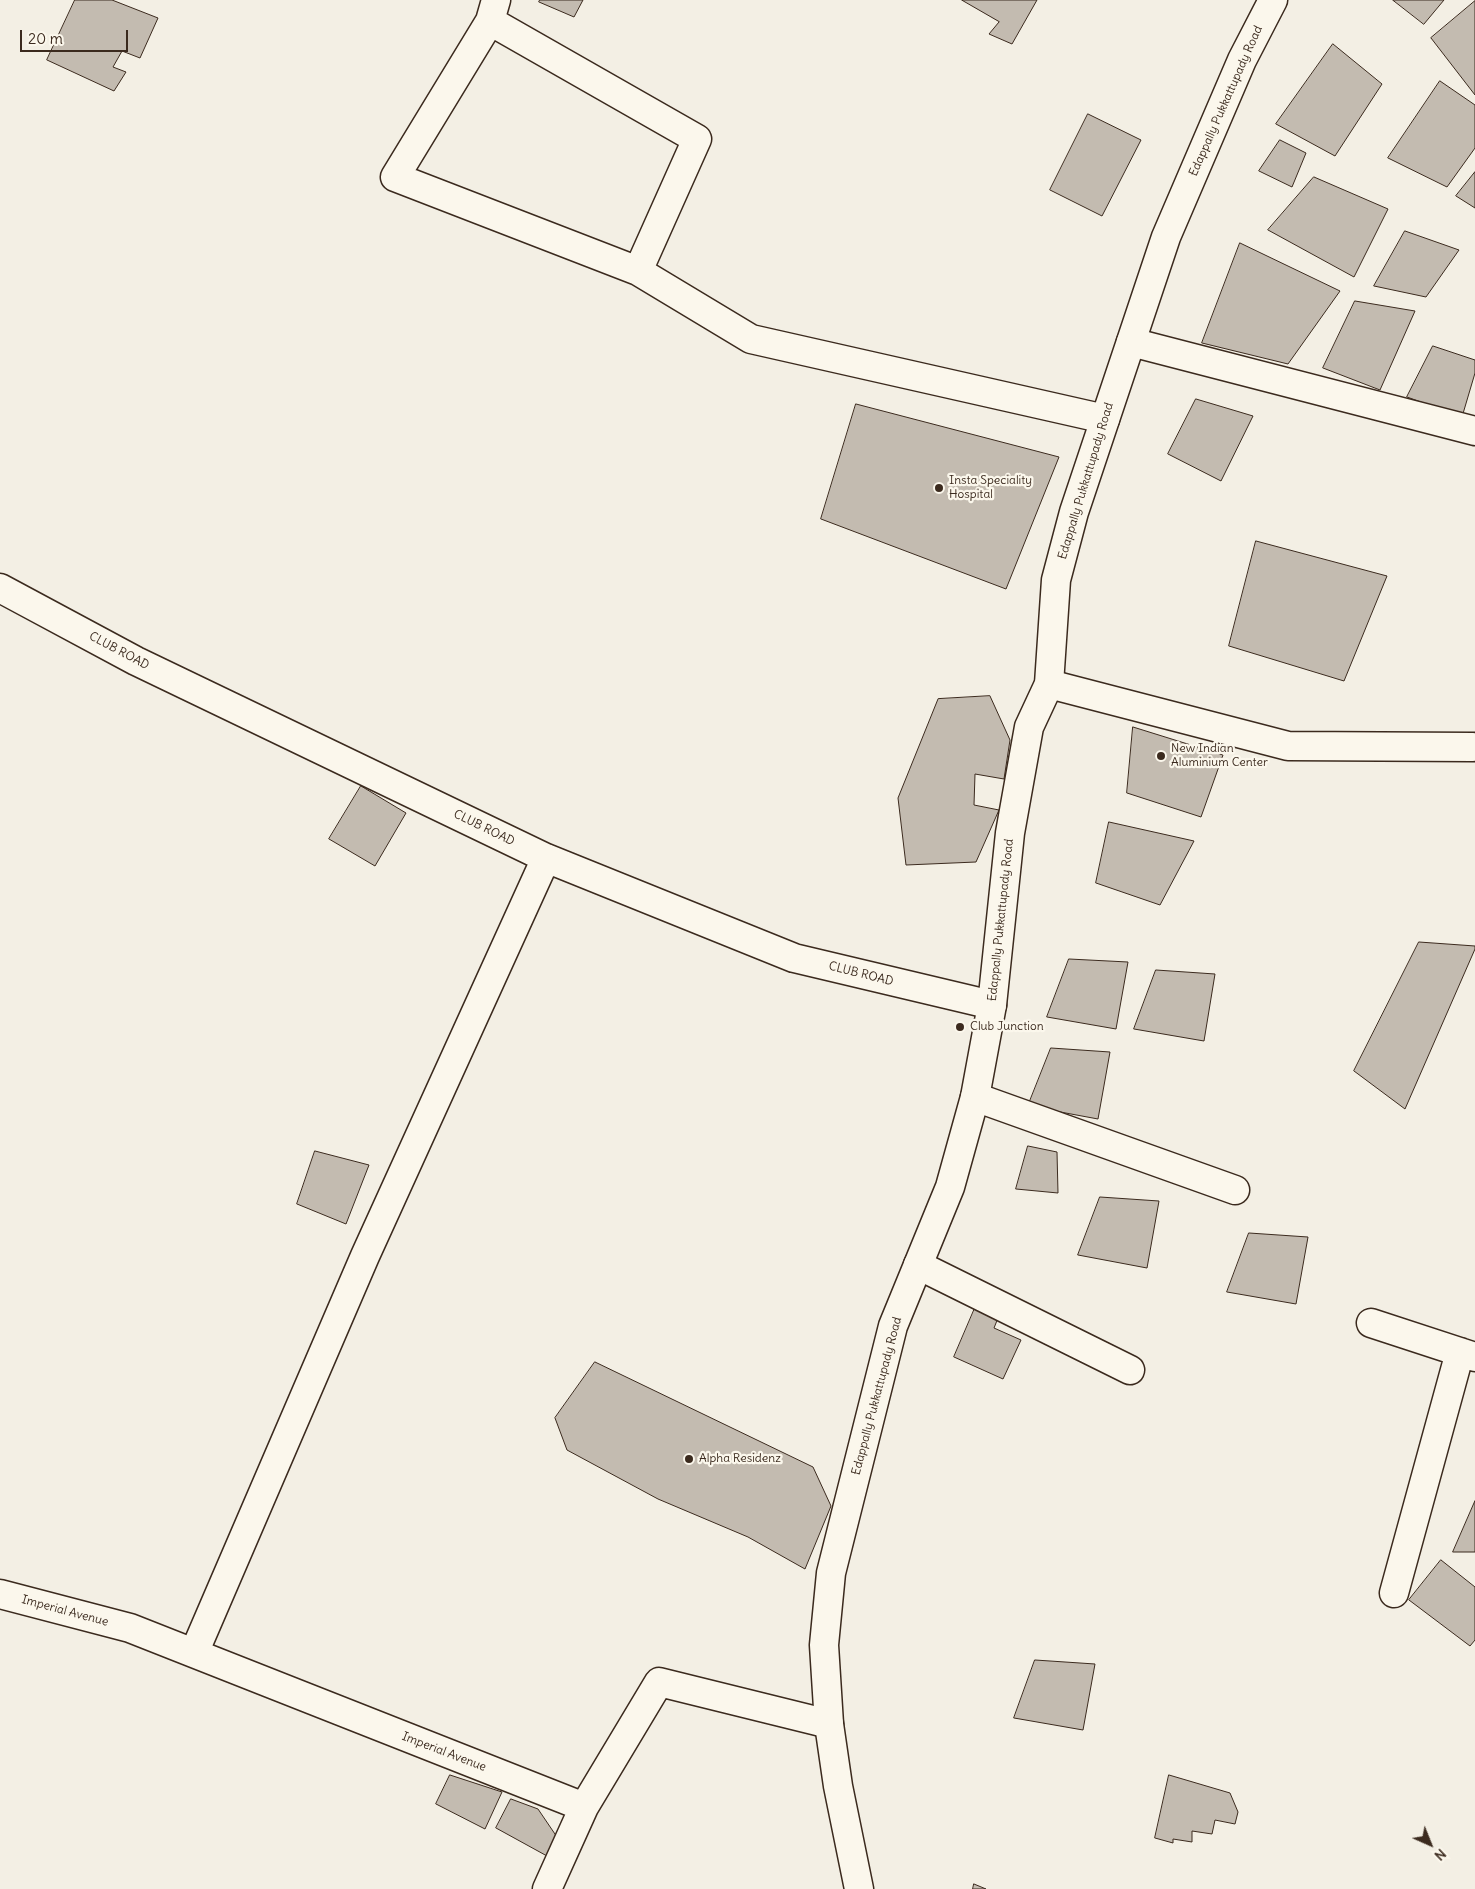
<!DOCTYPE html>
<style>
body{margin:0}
#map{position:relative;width:1475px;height:1889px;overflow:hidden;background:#f3efe4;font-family:Delius,sans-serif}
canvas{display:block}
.north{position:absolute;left:1405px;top:1819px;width:50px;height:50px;-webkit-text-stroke:4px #fbf7ec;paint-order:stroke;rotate:136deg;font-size:14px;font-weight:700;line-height:20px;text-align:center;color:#3b2a1e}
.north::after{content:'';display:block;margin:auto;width:18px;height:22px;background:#3b2a1e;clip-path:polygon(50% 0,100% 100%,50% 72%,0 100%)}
.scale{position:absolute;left:20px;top:30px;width:108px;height:22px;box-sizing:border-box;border:2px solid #3b2a1e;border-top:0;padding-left:6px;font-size:15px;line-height:18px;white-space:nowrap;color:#3b2a1e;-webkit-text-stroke:4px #fbf7ec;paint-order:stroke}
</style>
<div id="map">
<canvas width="1475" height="1889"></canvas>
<div class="north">N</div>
<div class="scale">20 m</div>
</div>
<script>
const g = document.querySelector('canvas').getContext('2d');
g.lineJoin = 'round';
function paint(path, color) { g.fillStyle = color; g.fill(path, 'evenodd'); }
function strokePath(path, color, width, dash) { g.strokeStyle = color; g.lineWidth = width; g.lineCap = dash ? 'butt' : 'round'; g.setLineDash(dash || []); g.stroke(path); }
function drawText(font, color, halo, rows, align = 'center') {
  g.font = font + ' Delius,sans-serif'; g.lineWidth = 4.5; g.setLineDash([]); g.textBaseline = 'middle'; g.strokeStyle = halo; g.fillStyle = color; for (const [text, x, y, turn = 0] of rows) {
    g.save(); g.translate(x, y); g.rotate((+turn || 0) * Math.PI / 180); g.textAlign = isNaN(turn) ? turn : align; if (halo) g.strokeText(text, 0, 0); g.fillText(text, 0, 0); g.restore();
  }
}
const building = new Path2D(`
 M75 0H112L158 18 140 58 122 51 113 67 126 72 114 91 47 60Z
 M540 0H583L574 17 539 2Z
 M962 0H1037L1012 44 989 34 999 22Z
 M1393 0H1444L1424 24Z
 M1475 1V95L1431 38Z
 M1333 44 1382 84 1335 156 1276 124Z
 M1440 81 1475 105V148L1447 187 1388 158Z
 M1088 114 1141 140 1102 216 1050 190Z
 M1280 140 1306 153 1292 187 1259 171Z
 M1475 172V208L1456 196Z
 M1314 177 1388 209 1354 277 1268 230Z
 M1405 231 1459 250 1426 297 1374 286Z
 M1240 243 1340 291 1288 364 1202 343Z
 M1355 301 1415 311 1380 390 1323 368Z
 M1433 346 1475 360V373L1462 417 1407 397Z
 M1196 399 1253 416 1221 481 1168 454Z
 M856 404 1059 457 1006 589 821 519Z
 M1256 541 1387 576 1344 681 1229 646Z
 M990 696 1010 740 1004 779 975 774 974 805 999 810 976 862 906 865 898 798 938 699Z
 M1133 727 1223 755 1201 817 1127 793Z
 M361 786 406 813 375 866 329 839Z
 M1109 822 1194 841 1160 905 1096 883Z
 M1419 942 1475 946V949L1405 1109 1354 1071Z
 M1069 959 1128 962 1116 1029 1047 1017Z
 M1156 970 1215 974 1204 1041 1134 1029Z
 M1051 1048 1110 1052 1098 1119 1028 1106Z
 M1028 1146 1057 1152 1058 1193 1016 1189Z
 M315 1151 369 1165 346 1224 297 1204Z
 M1100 1197 1159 1201 1147 1268 1078 1255Z
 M1249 1233 1308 1237 1296 1304 1227 1292Z
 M975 1308 998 1318 994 1328 1021 1340 1003 1379 954 1357Z
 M595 1362 813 1467 831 1506 805 1569 748 1537 658 1499 567 1450 555 1418Z
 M1475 1501V1552H1453Z
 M1441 1560 1475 1587V1640L1470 1646 1409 1600Z
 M1035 1660 1095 1664 1083 1730 1014 1718Z
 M450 1775 502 1792 485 1829 436 1804Z
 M1169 1775 1230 1793 1238 1812 1235 1824 1215 1820 1212 1834 1192 1831V1842L1173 1839V1843L1155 1838Z
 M511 1799 538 1809 557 1837 547 1856 496 1828Z
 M974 1884 986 1889H973Z`);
paint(building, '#c3bbb0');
strokePath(building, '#3b2a1e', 1);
const minor = new Path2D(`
 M496 0 490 21 697 139 638 271 751 339 1105 419
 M490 21 395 177 638 271
 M1131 342 1475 431
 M0 588 136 661 546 858 794 958 992 1005
 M1049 684 1288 746 1473 747
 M975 1097 1235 1190
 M918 1265 1130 1370
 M1371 1323 1475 1357
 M1394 1593 1460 1352
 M0 1594 130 1628 584 1807 659 1682 829 1724
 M194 1653 365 1256 546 858
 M547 1889 584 1807`);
const major = new Path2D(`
 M859 1889 838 1786 829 1724 824 1645 831 1573 893 1326 950 1187 975 1097 992 1005 1010 833 1029 727 1049 684 1056 580 1074 512 1166 237 1242 60 1273 0`);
strokePath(minor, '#3b2a1e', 31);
strokePath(major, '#3b2a1e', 31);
strokePath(minor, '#fbf7ec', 28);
strokePath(major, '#fbf7ec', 28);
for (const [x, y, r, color] of [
 [939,488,5,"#3b2a1e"],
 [1161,756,5,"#3b2a1e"],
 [960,1027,5,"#3b2a1e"],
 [689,1459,5,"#3b2a1e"]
]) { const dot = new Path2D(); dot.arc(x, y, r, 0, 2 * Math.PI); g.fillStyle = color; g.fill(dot); strokePath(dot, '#fbf7ec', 2); }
drawText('12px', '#3b2a1e', '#fbf7ec', [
 ["Edappally Pukkattupady Road",1226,101,-66],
 ["Edappally Pukkattupady Road",1086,481,-73],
 ["CLUB ROAD",119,651,28],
 ["CLUB ROAD",484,828,26],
 ["Edappally Pukkattupady Road",1001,920,-84],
 ["CLUB ROAD",861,974,14],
 ["Edappally Pukkattupady Road",877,1396,-75],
 ["Imperial Avenue",65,1611,15],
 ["Imperial Avenue",444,1752,21]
]);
drawText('12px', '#3b2a1e', '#fbf7ec', [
 ["Insta Speciality",949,481],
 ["Hospital",949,495],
 ["New Indian",1171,749],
 ["Aluminium Center",1171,763],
 ["Club Junction",970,1027],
 ["Alpha Residenz",699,1459]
], 'left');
</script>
